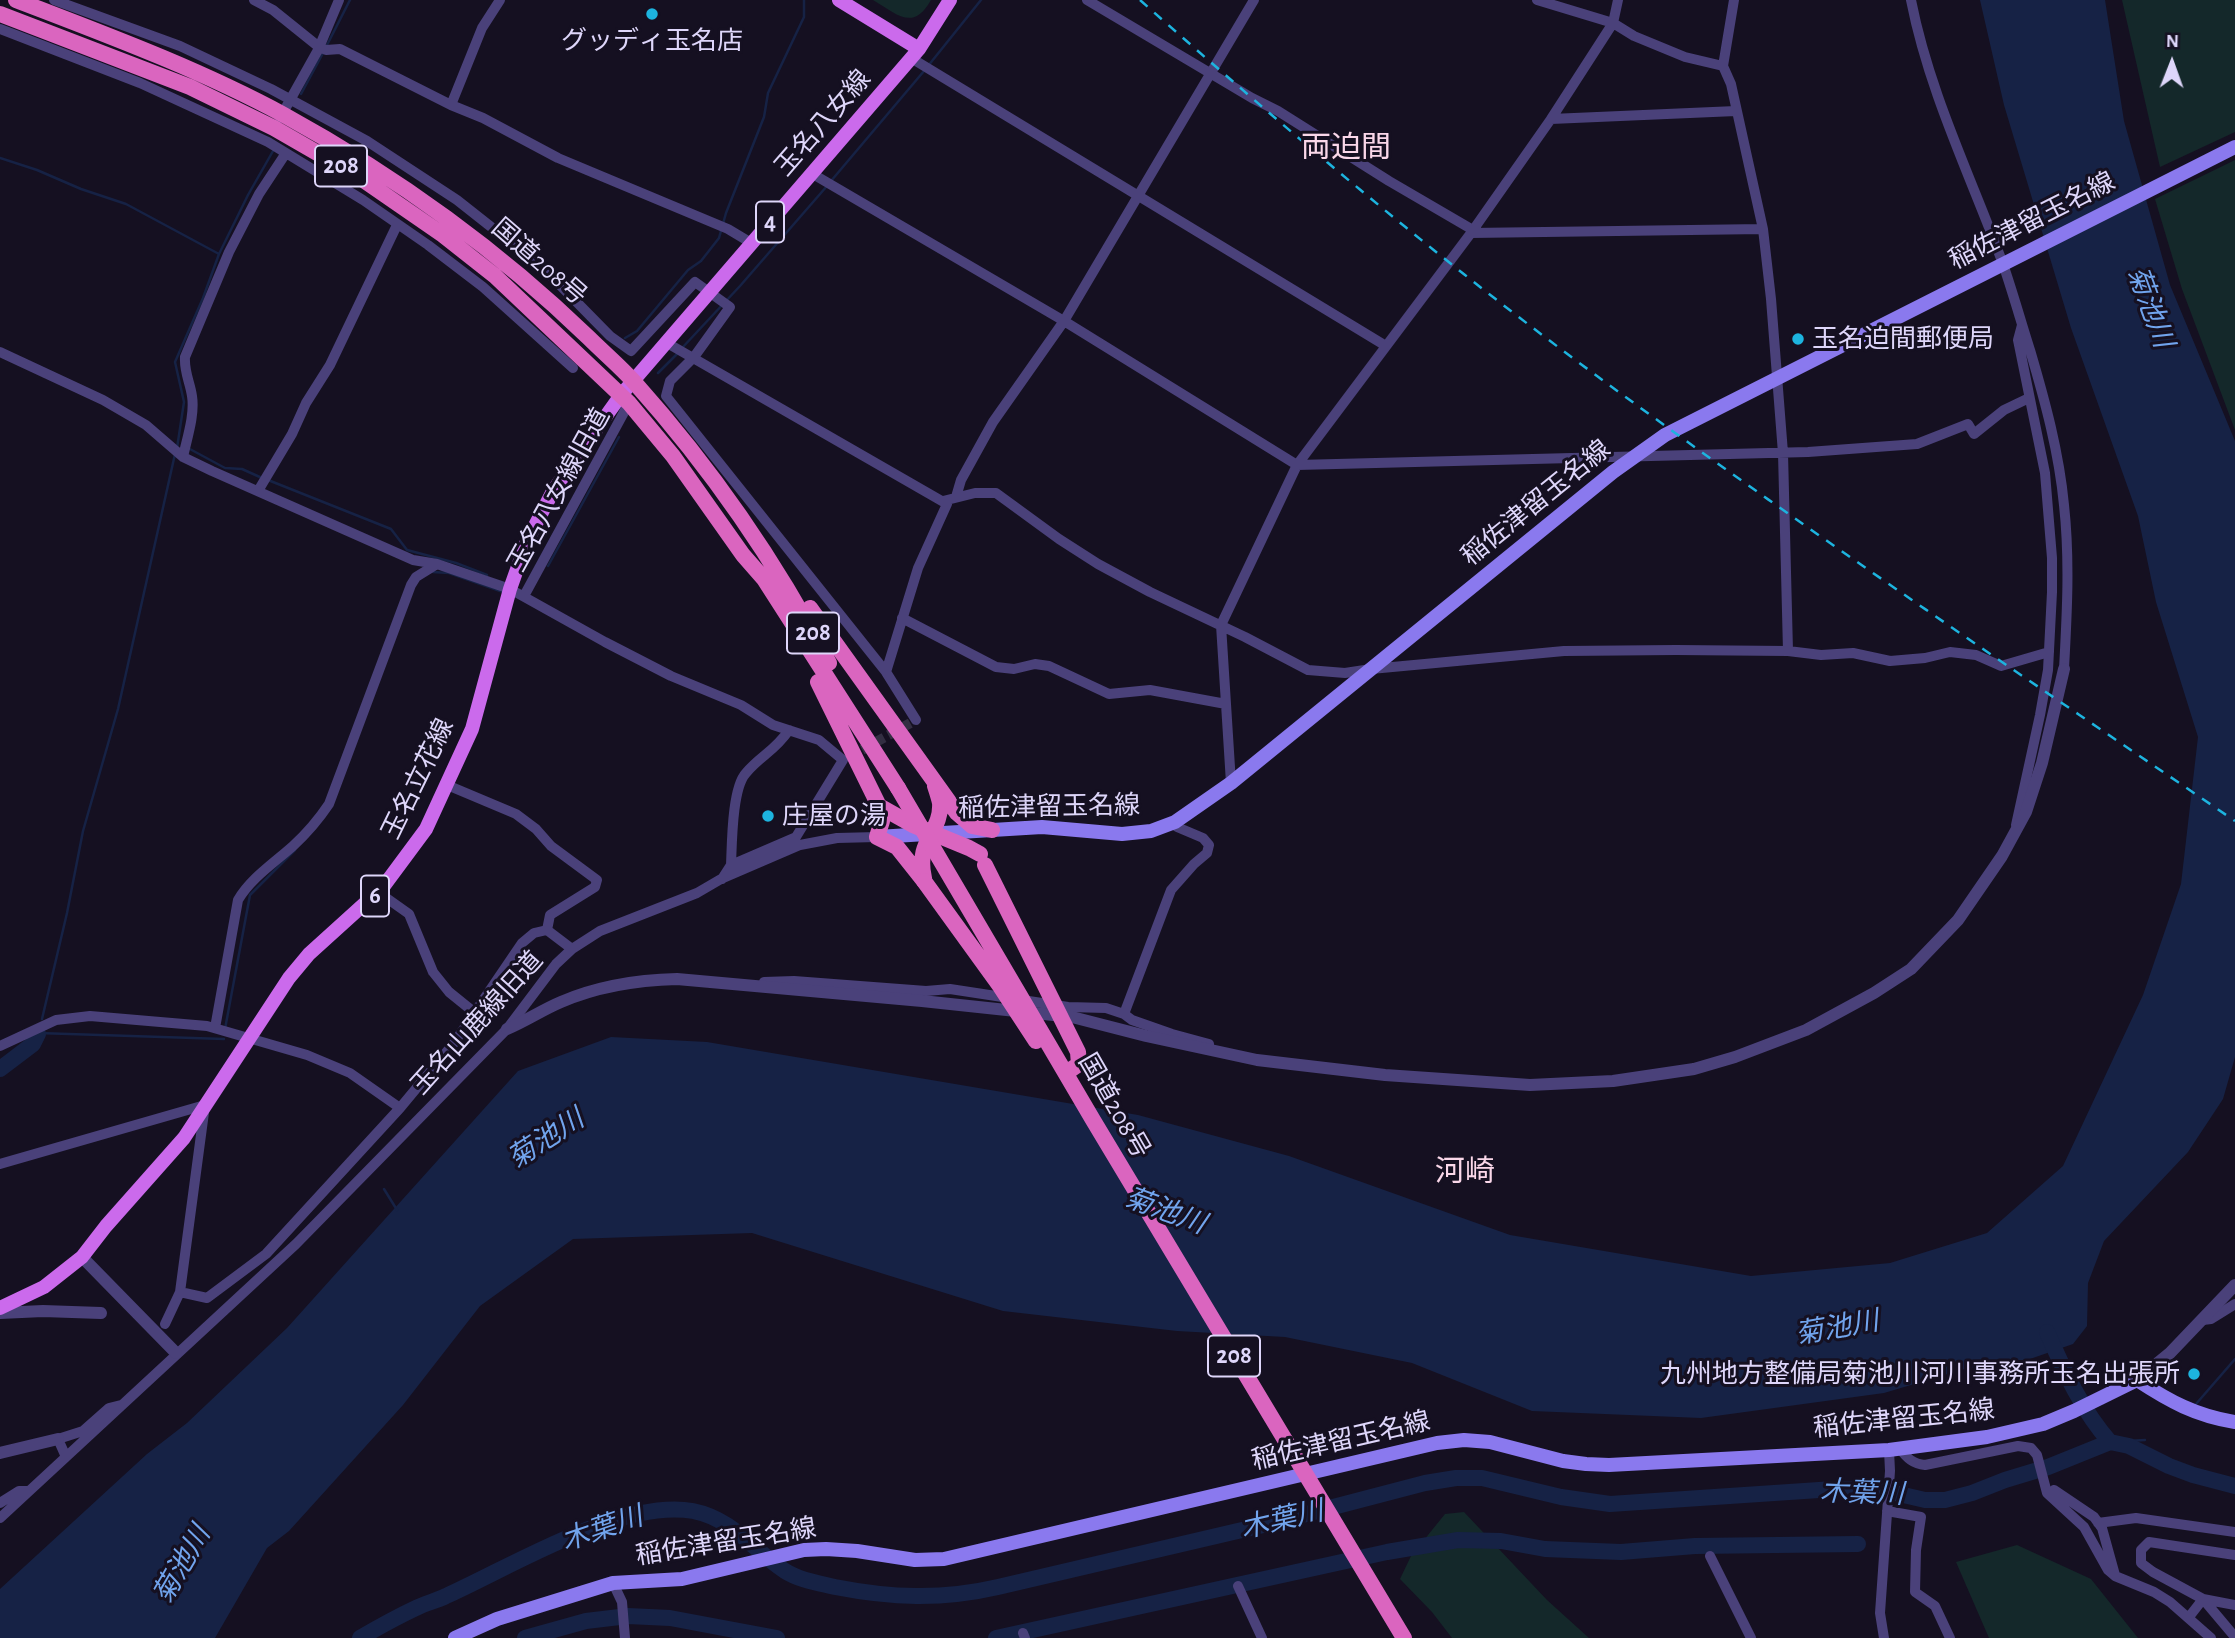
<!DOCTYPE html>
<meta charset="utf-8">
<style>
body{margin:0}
#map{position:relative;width:2235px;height:1638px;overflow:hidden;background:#151021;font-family:"Alegreya Sans",sans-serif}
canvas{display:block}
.north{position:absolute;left:2137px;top:28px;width:70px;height:70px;-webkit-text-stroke:5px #151021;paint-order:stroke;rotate:1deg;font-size:19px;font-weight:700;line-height:28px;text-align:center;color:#ded6fa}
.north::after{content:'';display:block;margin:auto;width:24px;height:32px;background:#ded6fa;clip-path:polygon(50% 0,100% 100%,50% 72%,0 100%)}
</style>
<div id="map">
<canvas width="2235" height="1638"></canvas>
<div class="north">N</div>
</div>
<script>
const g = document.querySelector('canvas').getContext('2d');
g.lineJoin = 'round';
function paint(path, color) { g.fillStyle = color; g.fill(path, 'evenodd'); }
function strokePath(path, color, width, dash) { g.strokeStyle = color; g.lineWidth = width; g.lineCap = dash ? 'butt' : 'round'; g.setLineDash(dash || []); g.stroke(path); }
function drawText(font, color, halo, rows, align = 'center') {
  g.font = font + ' "Alegreya Sans","Noto Sans JP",sans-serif'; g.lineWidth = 6; g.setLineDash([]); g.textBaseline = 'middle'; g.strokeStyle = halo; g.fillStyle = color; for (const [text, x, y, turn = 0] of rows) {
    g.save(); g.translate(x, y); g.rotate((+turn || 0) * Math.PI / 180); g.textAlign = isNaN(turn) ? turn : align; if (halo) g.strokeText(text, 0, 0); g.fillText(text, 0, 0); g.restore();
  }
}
paint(new Path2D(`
 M873 0H931C913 32 897 14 873 0Z
 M2122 0H2235V132L2160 167Z
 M2235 160V430L2182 289 2155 199Z
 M1464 1512 1547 1600 1589 1638H1452L1432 1612 1400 1579 1411 1556 1445 1514Z
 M2017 1545 2091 1579 2138 1638H1989L1956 1562Z`), '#14282a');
paint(new Path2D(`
 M1980 0H2105L2124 121 2170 285 2235 441V1057L2223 1099 2188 1152 2104 1241 2088 1283 2087 1326 2073 1344 2030 1359 1968 1368 1884 1393 1701 1418 1532 1411 1412 1363 1285 1337 1177 1331 1003 1311 752 1233 573 1239 480 1306 403 1405 289 1531 267 1548 215 1638H0V1589L147 1454 187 1423 287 1328 518 1071 611 1037 707 1042 1138 1115 1289 1156 1510 1235 1751 1276 1890 1263 1987 1233 2063 1166 2143 995 2181 884 2198 737 2156 602 2138 516 2071 328 2004 105Z`), '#162245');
strokePath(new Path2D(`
 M326 47 350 0
 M928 66 981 0
 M301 94 323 53
 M0 158 37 170 81 189 126 204 219 254
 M831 181 924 71
 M625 338 637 331 688 270 701 261 719 238 726 213 764 117 768 93 804 17V0
 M682 348 740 286 827 186
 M658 373 678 353
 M177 448 184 402 175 362 203 298 219 254 248 195 273 151
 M188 448 225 468 242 469 262 478
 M268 480 391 529 407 550 456 563 487 575
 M548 566 619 437
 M433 572 449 573 503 592
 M42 1019 67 913 83 831 118 709 175 454
 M225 1029 250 895 295 850
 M38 1033 224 1039
 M384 1189 397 1210
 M2196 1404 2235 1359
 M2110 1442 2145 1440`), '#162245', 2.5);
strokePath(new Path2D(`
 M0 1069 33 1044 38 1034
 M2047 1332C2064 1370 2082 1411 2110 1442
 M360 1638C377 1628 399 1616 416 1608 426 1603 436 1601 446 1596 511 1567 622 1498 693 1511 733 1519 753 1550 785 1571 799 1580 818 1583 835 1587 891 1598 942 1600 998 1587L1272 1523 1425 1483 1456 1478H1482L1561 1497 1610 1504 1834 1489 1882 1490 1925 1500H1945L1972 1493 2005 1480 2048 1467 2110 1442 2129 1446 2169 1466 2193 1475 2235 1486
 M525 1638 586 1621 628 1616 670 1618 777 1638
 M996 1638 1387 1552 1458 1540 1501 1541 1545 1549 1621 1552 1695 1546 1858 1544`), '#162245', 16);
strokePath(new Path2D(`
 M849 757 916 720`), '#332e42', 10, [10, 5]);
strokePath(new Path2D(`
 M54 0 180 46 271 89 367 141 457 200 514 245 554 279 610 336 631 351 695 282 730 307 694 357 670 381 666 396 886 672 916 720
 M254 0 273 10 319 47 326 50 340 49 451 105 482 28 500 0
 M1087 0 1252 98 1278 111 1389 181 1473 230
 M1537 0 1613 23 1634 36 1685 57 1723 66
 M1734 0 1723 66 1731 84 1763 229 1771 299 1783 453 1788 651
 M1911 0C1929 92 1971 177 2003 264 2013 293 2021 322 2030 350 2045 401 2059 452 2064 505 2070 560 2067 614 2064 669
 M0 29 140 83 268 142 363 200 428 245 483 287 573 368
 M911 58 1386 346
 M451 105 483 118 558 158 728 229 753 244
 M280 118 318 50 339 0
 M1551 119 1736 111
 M811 173 1064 321 1297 465 1808 452 1917 444 1968 424 1974 434 2004 410 2029 398
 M1471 233 1763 229
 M667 343 947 504 918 568 886 672
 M0 352 103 400 146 425 183 457 212 471 413 560 437 564 510 589 605 642 671 676 741 705 773 725 819 740 843 760 796 837 731 865 722 879
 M183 457C187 438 195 415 192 396 190 382 184 372 185 357L229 252 259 194 286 153
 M258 491 292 434 306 403 330 365 397 225
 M956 497 961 480 993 422 1064 321 1254 0
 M943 501 975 493H996L1059 539 1098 564 1150 592 1245 637 1308 670 1345 673 1371 669 1564 651 1676 650 1788 651 1821 655 1853 653 1890 661 1925 658 1950 652 1976 655 2001 666 2049 652
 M524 596 629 403
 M902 618 996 667 1014 669 1035 664 1049 666 1109 694 1150 690 1226 704
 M1231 783 1221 625 1297 465 1471 233 1551 119 1613 23 1618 0
 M447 785 516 814 536 829 551 846 597 880 595 887 550 915 547 930
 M2016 825 2040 715 2048 670 2052 592V558L2045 473 2018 340 2022 325
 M731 865C732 843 732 788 746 773 760 756 775 751 789 730
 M378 892 409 914 433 972 449 992 475 1013
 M547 930 572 949
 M764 982 794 981 926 991 950 989 1068 1007 1106 1008 1124 1014 1132 1020 1172 1034 1209 1044
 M1124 1014 1171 890 1194 864 1207 853 1209 845 1203 838 1177 827 1175 822
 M215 1028 238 900C251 878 274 863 293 846 306 834 319 819 329 804L411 585 416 577 437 564
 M0 1046 56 1020 90 1016 207 1026 307 1055 350 1073 400 1108
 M0 1164 205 1105 180 1292 165 1324
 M180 1292 207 1298 266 1254 400 1108 454 1043 522 943 534 933 547 930
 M2203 1320 2211 1319 2235 1304
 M1900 1449C1907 1458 1913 1464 1925 1465L2018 1446 2031 1448 2037 1455 2047 1493 2084 1527 2108 1570 2115 1576 2154 1592 2170 1602 2211 1638
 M66 1457 58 1439 83 1431 109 1408 121 1405
 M2054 1490 2094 1517 2102 1528 2115 1575
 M0 1503 19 1491H28
 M1887 1511 1921 1517 1916 1550 1915 1592 1935 1606 1950 1638
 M0 1518 296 1244 507 1029 556 964 572 949 600 931 697 893 721 879 800 845 837 838 877 837
 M2098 1523 2136 1518 2235 1532
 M2235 1555 2149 1542 2141 1550V1563L2153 1572 2203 1599 2235 1637
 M1710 1556 1751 1638
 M613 1583 622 1602 625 1638
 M1238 1586 1262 1638
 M2189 1617 2203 1599 2235 1605
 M1023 1633 1025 1638
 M1884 1638 1880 1613 1890 1471 1889 1450`), '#4a417a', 10);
strokePath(new Path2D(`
 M507 1029C526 1021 542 1010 561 1002 598 986 637 980 677 979L922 1001 1072 1017 1146 1036 1257 1060 1385 1075 1530 1085 1613 1081 1694 1069 1735 1057 1806 1030 1874 993 1911 969 1958 920 2002 856 2026 812 2042 763 2064 669
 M82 1257 176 1353
 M0 1313 43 1311 101 1313
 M2137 1380 2170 1353 2235 1285
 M0 1453 58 1439`), '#4a417a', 12);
strokePath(new Path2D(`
 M877 837 1042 827 1122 834 1151 831 1175 822 1231 783 1613 472 1665 435 2235 147
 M455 1638 497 1619 613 1583 682 1579 804 1550 826 1549 857 1551 915 1560 944 1559 1437 1443 1464 1440 1490 1442 1563 1461 1586 1464 1609 1465 1889 1450 1987 1437 2043 1424 2074 1411 2137 1380C2169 1401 2196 1416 2235 1422`), '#8a79ee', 14);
strokePath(new Path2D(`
 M839 0 919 49
 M0 1308 44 1287 82 1257 106 1226 184 1138 289 978 309 954 383 887 426 829 472 729 510 589 527 541 552 493 566 472 621 395 919 49 950 0`), '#cb6aec', 14);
strokePath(new Path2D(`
 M16 0C107 35 199 69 284 115 397 177 497 249 589 338 604 353 621 367 635 383 711 468 776 562 829 663
 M0 14 190 87 274 128 359 177 443 235 495 276 629 403 673 456 743 555 764 579 898 788
 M810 608 957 813 972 826 992 830
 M818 682 879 806 882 821 877 837 897 847 924 881
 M879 806 913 825 969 848 980 854
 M924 878C915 840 942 832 940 803 939 798 937 792 935 786`), '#da65bf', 16);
strokePath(new Path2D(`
 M1140 0C1288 131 1438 259 1597 376 1806 530 2021 675 2235 821`), '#1db4df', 2.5, [10, 9]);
strokePath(new Path2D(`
 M898 788 1093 1120 1404 1638
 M985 865 1078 1052 1079 1064 1066 1073
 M924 881 1000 986 1036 1041`), '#da65bf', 16);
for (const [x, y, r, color] of [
 [652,14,7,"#1db4df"],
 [1798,339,7,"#1db4df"],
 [768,816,7,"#1db4df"],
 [2194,1374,7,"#1db4df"]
]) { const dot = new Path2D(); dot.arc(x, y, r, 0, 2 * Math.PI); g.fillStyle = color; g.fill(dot); strokePath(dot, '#151021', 2.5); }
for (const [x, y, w] of [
 [341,166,52],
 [770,222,28],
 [813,633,52],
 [375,896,28],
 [1234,1356,52]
]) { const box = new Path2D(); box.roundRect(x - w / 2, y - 20.5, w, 41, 5); g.fillStyle = '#151021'; g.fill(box); strokePath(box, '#ded6fa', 2); }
drawText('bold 24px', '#ded6fa', null, [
 ["208",341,166],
 ["4",770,222],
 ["208",813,633],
 ["6",375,896],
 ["208",1234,1356]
]);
drawText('26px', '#ded6fa', '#151021', [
 ["グッディ玉名店",652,41,"center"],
 ["玉名迫間郵便局",1812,339],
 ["庄屋の湯",782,816],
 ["九州地方整備局菊池川河川事務所玉名出張所",2180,1374,"right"]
], 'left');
drawText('26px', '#ded6fa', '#151021', [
 ["玉名八女線",823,123,-49],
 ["稲佐津留玉名線",2032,221,-27],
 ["国道208号",539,262,41],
 ["玉名八女線旧道",559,490,-61],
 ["稲佐津留玉名線",1536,503,-39],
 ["玉名立花線",418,779,-64],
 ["稲佐津留玉名線",1049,807,-1],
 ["玉名山鹿線旧道",477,1023,-48],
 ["国道208号",1114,1106,60],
 ["稲佐津留玉名線",1904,1419,-6],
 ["稲佐津留玉名線",1341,1441,-13],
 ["稲佐津留玉名線",726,1542,-9]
]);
drawText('italic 28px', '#71a4ed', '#151021', [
 ["菊池川",2150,307,70],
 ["菊池川",546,1139,-33],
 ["菊池川",1165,1211,20],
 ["菊池川",1837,1328,-10],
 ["木葉川",1862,1493,2],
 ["木葉川",1282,1520,-13],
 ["木葉川",602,1529,-19],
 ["菊池川",182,1565,-60]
]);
drawText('30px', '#fad7e9', '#151021', [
 ["両迫間",1346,148],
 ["河崎",1465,1172]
]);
</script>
